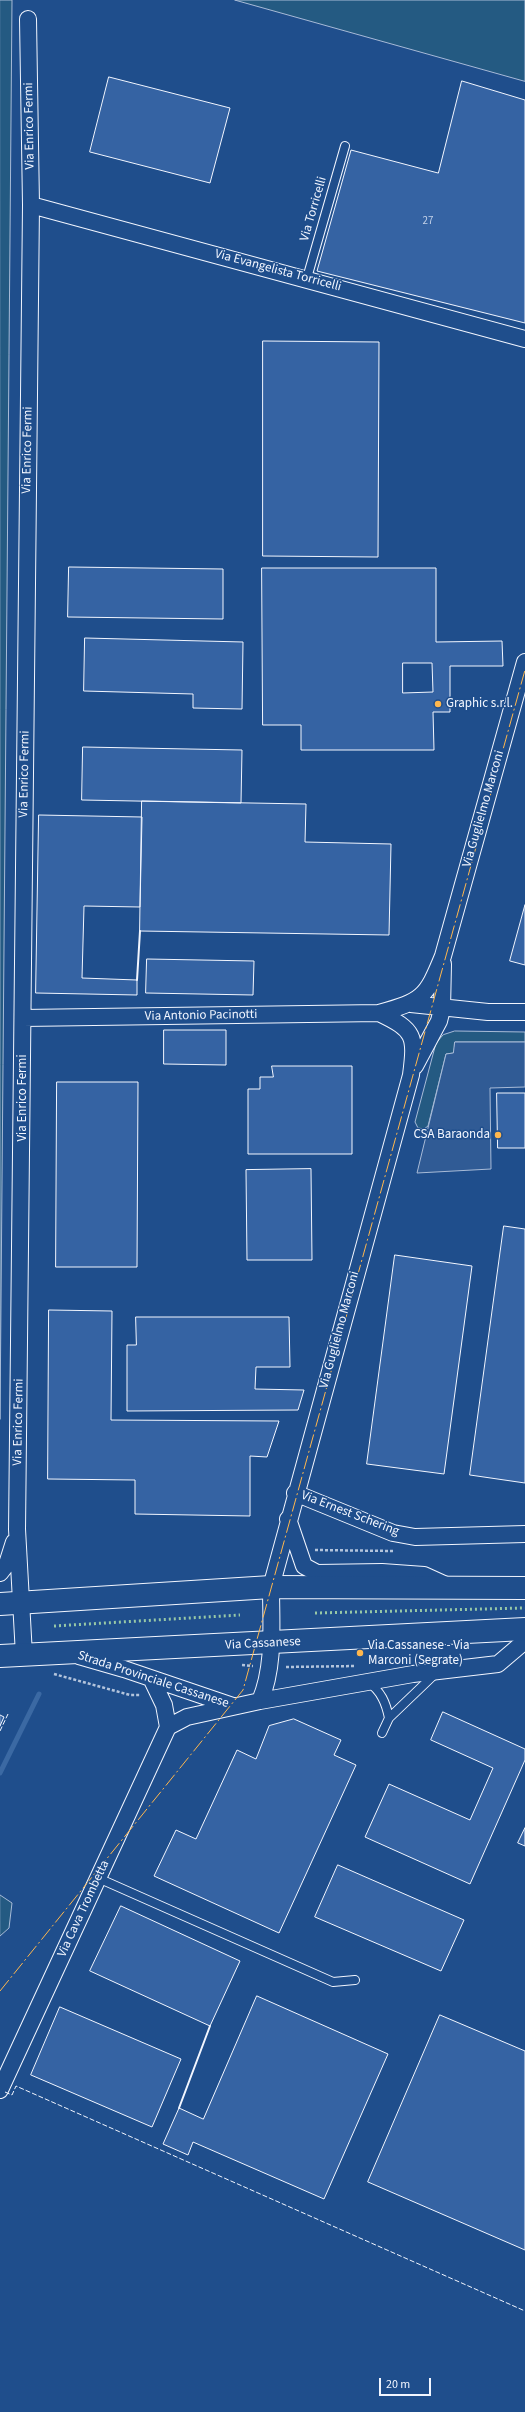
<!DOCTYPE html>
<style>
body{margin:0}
#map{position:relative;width:525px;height:2412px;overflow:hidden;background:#1f4e8c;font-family:"Source Sans 3",sans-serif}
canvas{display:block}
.scale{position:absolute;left:379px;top:2378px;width:52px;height:18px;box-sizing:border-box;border:2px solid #f2f6ff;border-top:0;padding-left:5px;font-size:12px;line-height:14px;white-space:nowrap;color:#f2f6ff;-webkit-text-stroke:3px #1f4e8c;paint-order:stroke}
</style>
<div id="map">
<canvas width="525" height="2412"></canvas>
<div class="scale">20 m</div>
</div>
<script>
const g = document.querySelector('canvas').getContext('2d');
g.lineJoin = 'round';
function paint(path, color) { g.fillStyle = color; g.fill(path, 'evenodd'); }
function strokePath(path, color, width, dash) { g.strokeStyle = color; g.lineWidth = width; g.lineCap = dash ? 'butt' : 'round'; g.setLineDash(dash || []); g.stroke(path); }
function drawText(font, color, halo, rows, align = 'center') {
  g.font = font + ' "Source Sans 3",sans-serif'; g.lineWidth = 3; g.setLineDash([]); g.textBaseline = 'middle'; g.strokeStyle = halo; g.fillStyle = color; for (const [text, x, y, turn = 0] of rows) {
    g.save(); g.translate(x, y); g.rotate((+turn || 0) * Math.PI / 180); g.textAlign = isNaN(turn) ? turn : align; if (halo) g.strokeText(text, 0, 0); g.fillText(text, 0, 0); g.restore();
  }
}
const green = new Path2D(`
 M0 0H12L0 1419Z
 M235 0H525V81Z
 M455 1031 525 1032V1042H455L454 1053 446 1054 428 1126 424 1129 418 1128 415 1122 436 1043 443 1035Z
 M0 1895 12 1903 9 1928 0 1936Z`);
paint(green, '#245a82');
strokePath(green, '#a8bbd7', 1);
const parking = new Path2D(`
 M455 1042H525V1087L490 1088 491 1169 417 1173 446 1054 453 1053Z`);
paint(parking, '#305b95');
strokePath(parking, '#a8bbd7', 1);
strokePath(new Path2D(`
 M0 1773 39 1694`), '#3b69a3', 5);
const building = new Path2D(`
 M109 77 230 108 210 183 90 152Z
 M462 81 525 100V323L317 271 351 150 438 173Z
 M263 341 379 342 378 557 263 556Z
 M69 567 223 569V619L68 617Z
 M262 568H436V642L502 641 503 666H450V712H433L434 750H301V725H263ZM403 663H432L433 692 403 693Z
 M85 638 243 642 242 709 193 708V694L84 691Z
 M83 747 242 750 241 803 82 800Z
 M142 801 306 804 305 842 391 844 389 935 140 931Z
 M39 815 142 817 140 907 84 906 82 978 137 980V995L36 993Z
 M525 905V965L510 961Z
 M147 959 254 961 253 995 146 993Z
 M164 1030H226V1065L164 1064Z
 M272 1066H352V1154H248V1089H260V1077H273Z
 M57 1082H138L137 1267H56Z
 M497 1093H525V1148H498Z
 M311 1169 312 1260H247L246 1170Z
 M504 1226 525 1229V1483L470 1475Z
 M395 1255 472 1266 444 1474 367 1464Z
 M49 1310 112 1311 111 1420 279 1421 267 1457 250 1456V1516L135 1514V1480L48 1479Z
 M136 1317H289L290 1367H256L255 1389 304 1390 298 1410 127 1411V1345H136Z
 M443 1712 525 1749V1760L470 1884 365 1837 389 1784 470 1820 493 1768 431 1740Z
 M0 1715 4 1717 0 1726Z
 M294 1719 341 1740 334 1755 356 1765 279 1933 154 1876 176 1830 196 1839 237 1750 256 1759 269 1726Z
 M525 1828V1846L518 1843Z
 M338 1865 464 1920 441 1971 315 1917Z
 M121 1906 240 1961 210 2026 90 1971Z
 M257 1996 388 2054 324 2199 193 2142 188 2155 163 2144 179 2108 203 2119Z
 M60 2007 181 2059 152 2127 31 2075Z
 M440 2015 525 2051V2250L368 2182Z`);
paint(building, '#3563a3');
strokePath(building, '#f2f6ff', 1);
const service = new Path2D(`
 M307 278 345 146
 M368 1682C381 1691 386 1703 389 1718
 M382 1733 389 1718 436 1673
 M98 1878 333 1982 355 1980`);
const minor = new Path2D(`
 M31 205 525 339
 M411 1004 488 1012H525
 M23 1018 379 1013C422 1001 426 998 443 956L525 662
 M415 1066 439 1021 442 1009 443 964
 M295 1493 393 1533 415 1537 525 1534
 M288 1519 304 1566 317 1573 382 1572 424 1575 446 1585
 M0 1573 7 1564 14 1542
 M24 1655 17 1529 31 205 28 19
 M79 1656 124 1669 233 1706
 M260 1701C275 1666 271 1624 271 1587L411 1075C416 1036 415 1030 379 1013
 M168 1727 187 1717 260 1701 413 1674 498 1664 525 1641
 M0 2090 168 1727 164 1705 152 1680`);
const primary = new Path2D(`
 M0 1604 271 1587 525 1588
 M0 1656 525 1629`);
strokePath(service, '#f2f6ff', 10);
strokePath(minor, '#f2f6ff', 18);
strokePath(primary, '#f2f6ff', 24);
strokePath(new Path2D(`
 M315 1550 394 1551
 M242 1665 253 1666
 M286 1667 355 1666
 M54 1674 130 1695H140`), '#b3c4dc', 2.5, [3, 2]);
strokePath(service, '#1f4e8c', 8);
strokePath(minor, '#1f4e8c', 16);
strokePath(primary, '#1f4e8c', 22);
strokePath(new Path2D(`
 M315 1613 525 1608
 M54 1626 240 1615`), '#97c8a6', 3, [2, 3]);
strokePath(new Path2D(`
 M0 1731 8 1714
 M5 2092 12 2095 16 2086 525 2311`), '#f2f6ff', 1, [5, 2]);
strokePath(new Path2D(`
 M137 980 140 931
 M179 2108 210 2026`), '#f2f6ff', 2);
strokePath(new Path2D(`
 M0 1991 243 1690 525 670`), '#ffb74d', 1, [14, 3, 2, 3]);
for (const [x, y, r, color] of [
 [438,704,4,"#ffb74d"],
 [498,1135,4,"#ffb74d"],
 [360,1653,4,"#ffb74d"]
]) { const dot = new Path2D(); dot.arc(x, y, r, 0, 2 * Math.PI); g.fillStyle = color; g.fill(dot); strokePath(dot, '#1f4e8c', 1.5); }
drawText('11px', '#c3d1e8', null, [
 ["27",428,222]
]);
drawText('13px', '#f2f6ff', '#1f4e8c', [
 ["Via Enrico Fermi",30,126,-91],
 ["Via Torricelli",314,209,-74],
 ["Via Evangelista Torricelli",278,271,15],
 ["Via Enrico Fermi",28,450,-89],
 ["Via Enrico Fermi",25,774,-89],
 ["Via Guglielmo Marconi",484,809,-74],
 ["Via Antonio Pacinotti",201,1016,-1],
 ["Via Enrico Fermi",23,1098,-90],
 ["Via Guglielmo Marconi",340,1330,-75],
 ["Via Enrico Fermi",19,1422,-89],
 ["Via Ernest Schering",350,1514,21],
 ["Via Cassanese",263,1644,-3],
 ["Strada Provinciale Cassanese",153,1680,18],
 ["Via Cava Trombetta",84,1909,-65]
]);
drawText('13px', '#f2f6ff', '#1f4e8c', [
 ["Graphic s.r.l.",446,704],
 ["CSA Baraonda",490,1135,"right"],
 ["Via Cassanese - Via",368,1646],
 ["Marconi (Segrate)",368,1661]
], 'left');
</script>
